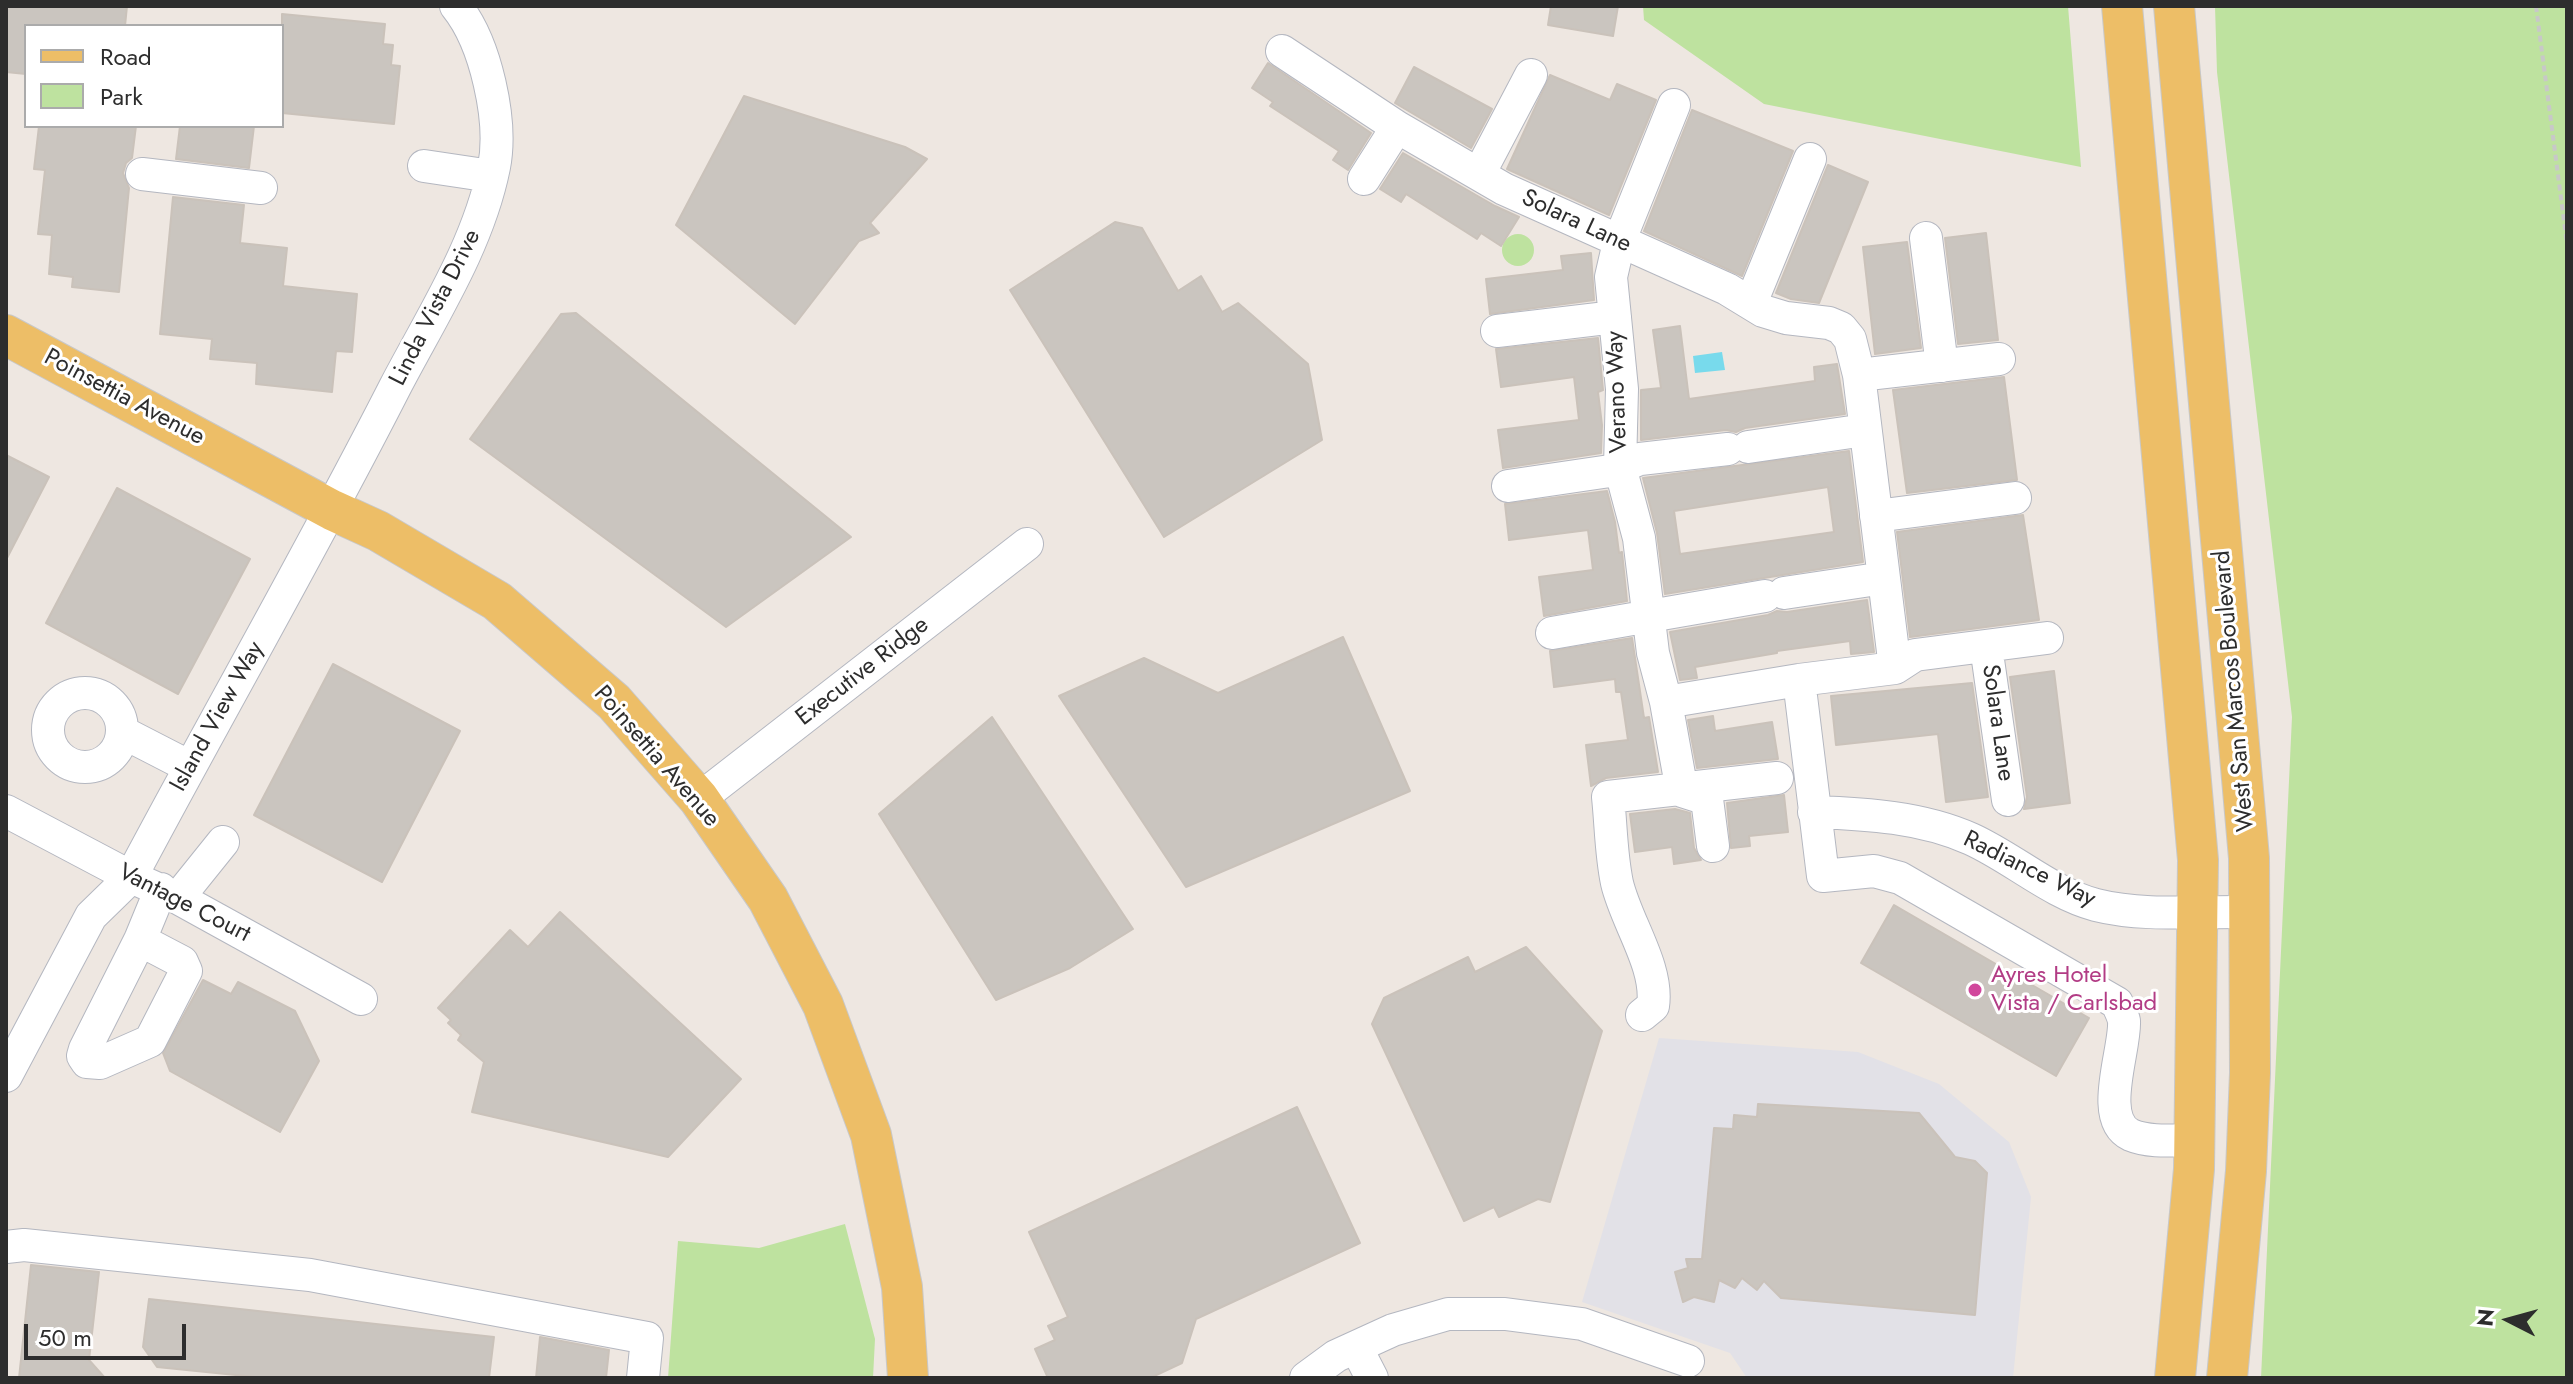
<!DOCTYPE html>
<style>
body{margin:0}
#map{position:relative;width:2573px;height:1384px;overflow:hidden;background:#eee7e1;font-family:Jost,sans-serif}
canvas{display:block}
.frame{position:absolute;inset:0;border:8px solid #2d2d2d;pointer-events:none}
.legend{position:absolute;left:24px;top:24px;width:260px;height:104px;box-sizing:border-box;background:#fff;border:2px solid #ababab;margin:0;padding:10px 14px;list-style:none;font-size:24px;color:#2d2d2d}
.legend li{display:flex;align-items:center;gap:16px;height:40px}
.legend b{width:40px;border:2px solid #ababab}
.north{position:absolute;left:2469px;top:1280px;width:80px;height:80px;-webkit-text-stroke:6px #fff;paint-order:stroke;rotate:276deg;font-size:22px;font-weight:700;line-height:32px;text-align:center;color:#2d2d2d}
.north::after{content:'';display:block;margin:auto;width:28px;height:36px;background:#2d2d2d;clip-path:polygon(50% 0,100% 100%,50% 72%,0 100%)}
.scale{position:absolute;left:24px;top:1324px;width:162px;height:36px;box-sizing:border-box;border:4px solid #2d2d2d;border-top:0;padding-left:10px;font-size:24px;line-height:28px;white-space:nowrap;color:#2d2d2d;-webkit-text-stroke:6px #fff;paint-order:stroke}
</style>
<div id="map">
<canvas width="2573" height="1384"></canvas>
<div class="frame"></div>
<ul class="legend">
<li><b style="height:10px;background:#edbe67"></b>Road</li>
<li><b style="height:22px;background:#bee29f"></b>Park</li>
</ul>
<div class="north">N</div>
<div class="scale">50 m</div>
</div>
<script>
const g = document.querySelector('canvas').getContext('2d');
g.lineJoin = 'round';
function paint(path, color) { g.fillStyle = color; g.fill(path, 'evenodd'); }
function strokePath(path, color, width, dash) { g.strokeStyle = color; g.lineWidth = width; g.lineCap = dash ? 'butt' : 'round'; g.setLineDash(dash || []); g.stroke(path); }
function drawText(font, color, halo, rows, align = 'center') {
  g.font = font + ' Jost,sans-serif'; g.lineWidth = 6; g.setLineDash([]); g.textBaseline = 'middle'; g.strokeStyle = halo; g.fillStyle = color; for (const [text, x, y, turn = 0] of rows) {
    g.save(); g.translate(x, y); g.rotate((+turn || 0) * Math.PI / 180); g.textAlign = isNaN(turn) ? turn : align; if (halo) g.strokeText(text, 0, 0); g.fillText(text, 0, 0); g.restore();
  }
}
paint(new Path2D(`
 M1659 1038 1858 1052 1939 1084 2009 1142 2031 1197 2013 1378H1747L1730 1353 1582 1302Z`), '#e2e1e7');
paint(new Path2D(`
 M1643 6H2068L2081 167 1764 104 1644 20Z
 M2215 6H2567V1378H2261L2292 717 2217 72Z
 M1502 250a16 16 0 1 1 32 0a16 16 0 1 1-32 0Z
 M845 1224 875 1339 873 1378H668L678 1241 759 1248Z`), '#bee29f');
paint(new Path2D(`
 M1722 352 1725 370 1695 373 1693 356Z`), '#78daec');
const building = new Path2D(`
 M6 6H127L125 26H26V74L6 72Z
 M1551 6H1618L1613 36 1548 25Z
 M282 14 385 24 383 44 393 45 391 65 400 66 394 124 282 113Z
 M1268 63 1371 133 1348 170 1333 160 1339 151 1270 106 1273 102 1252 88Z
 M1414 67 1492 109 1471 148 1395 103Z
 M1550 75 1610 100 1617 84 1656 100 1609 215 1507 169Z
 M744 96 905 147 927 159 870 223 879 233 859 241 795 324 676 225Z
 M1692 110 1793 151 1742 276 1644 231Z
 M39 126H136L132 158 126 163 123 173 129 188 119 292 72 287 73 277 49 274 52 235 38 234 45 170 34 169Z
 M180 126H254L249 168 176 159Z
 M1403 153 1495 206 1519 217 1501 246 1481 233 1477 239 1406 194 1401 202 1380 189Z
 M1828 165 1868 182 1819 303 1791 299 1776 293Z
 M173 197 244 205 240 243 287 248 283 286 357 294 352 352 336 351 332 392 256 384 257 363 210 359 212 339 160 334Z
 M1115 222 1142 228 1178 291 1201 276 1222 312 1238 303 1308 364 1322 440 1164 537 1010 290Z
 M1986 233 1998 340 1958 344 1945 238Z
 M1907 242 1921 348 1875 354 1863 247Z
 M1591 253 1594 300 1490 314 1486 279 1563 270 1561 256Z
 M576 313 851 537 726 627 470 439 561 314Z
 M1680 326 1689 399 1815 381 1814 367 1837 364 1845 414 1745 428 1736 432 1726 430 1641 440V390L1661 388 1653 330Z
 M1598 338 1603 390 1598 392 1602 425 1601 453 1503 468 1498 430 1579 420 1574 377 1501 387 1496 349Z
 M2004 377 2017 480 1907 493 1893 390Z
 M1849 451 1863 562 1665 594 1657 533 1643 478ZM1828 487 1834 532 1680 554 1674 511Z
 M6 455 49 477 6 560Z
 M117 488 250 559 178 694 46 623Z
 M1607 491 1615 522 1619 553 1622 552 1627 601 1544 616 1539 577 1593 570 1588 530 1509 540 1505 504Z
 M2023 515 2039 620 1910 637 1897 532Z
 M1867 600 1874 652 1851 654 1850 641 1777 651V653L1695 667 1697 678 1680 680 1670 632 1768 615 1777 611 1787 612Z
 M1343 637 1410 791 1186 887 1059 696 1144 658 1218 693Z
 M1632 638 1644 718 1649 717 1658 772 1606 778 1591 786 1586 745 1628 740 1621 692H1616L1615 679 1554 687 1550 651Z
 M333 664 460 731 382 882 254 815Z
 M2054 671 2070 803 2024 809 2027 797 2010 677Z
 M1972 683 1988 797 1946 802 1938 734 1836 745 1831 696Z
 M1713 716 1715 731 1772 722 1778 759 1697 768 1688 720Z
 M992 717 1133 929 1070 968 996 1000 879 814Z
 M1784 795 1788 832 1749 836 1750 846 1731 848 1727 803Z
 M1675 809 1690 813 1694 848 1701 860 1674 864 1672 847 1635 852 1630 814Z
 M1894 905 2089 1018 2056 1076 1861 963Z
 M560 912 741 1079 668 1157 472 1112 484 1062 458 1040 461 1035 448 1023 451 1020 438 1008 510 930 528 947Z
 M1526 947 1602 1031 1550 1202 1538 1199 1499 1217 1494 1207 1464 1221 1372 1024 1384 998 1468 957 1475 972Z
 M203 980 231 994 238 982 295 1011 319 1061 280 1132 170 1071 163 1053Z
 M1758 1104 1919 1113 1955 1157 1975 1161 1987 1173 1975 1315 1781 1298 1764 1281 1757 1290 1742 1278 1735 1288 1719 1280 1714 1302 1694 1297 1683 1302 1675 1272 1688 1268 1686 1259H1702L1714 1128 1733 1129 1734 1115 1757 1117Z
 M1297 1107 1360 1243 1196 1319 1182 1363 1150 1378H1048L1035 1349 1055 1340 1048 1326 1068 1317 1029 1232Z
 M31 1265 99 1272 89 1360 105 1378H19Z
 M149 1299 494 1337 489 1378H265L157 1367 143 1347Z
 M540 1337 609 1350 606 1378H536Z`);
paint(building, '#cac5bf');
strokePath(building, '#cac2ba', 2);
const minor = new Path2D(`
 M1282 51 1397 127 1504 189 1727 289 1763 311 1786 318 1829 323 1841 328 1850 339 1859 375 1895 668
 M1674 105 1619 242 1611 277 1622 389 1620 467 1639 538 1653 653 1666 702 1682 791 1707 799 1713 846
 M424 166 491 176
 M142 174 261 188
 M1479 174 1531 75
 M1364 179 1397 127
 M1926 238 1942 366
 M1751 303 1810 159
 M1497 331 1615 317
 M1859 375 1999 359
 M1748 447 1865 430
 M1508 486 1610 471 1640 459 1728 449
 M1876 516 2015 498
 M1784 593 1884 578
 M1552 633 1765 596
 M1986 646 2008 800
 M1799 680 1823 876 1874 871 1900 878 2117 1003C2119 1008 2123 1015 2124 1021 2126 1049 2097 1119 2131 1135 2150 1143 2175 1140 2195 1140
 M48 730a37 37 0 1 1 74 0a37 37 0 1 1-74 0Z
 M1666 702 1799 680 1895 668 1915 655 2047 638
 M122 732 190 767
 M699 799 1027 544
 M6 811 131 877 178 898 361 999
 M1814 812C1867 814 1922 817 1971 839 2013 858 2051 893 2096 905 2143 917 2202 911 2250 912
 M178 898 223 842
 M140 940 182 962 186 971 150 1041 100 1063 87 1062 83 1056 85 1049 140 940 161 889
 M1642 1015 1653 1006C1659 967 1626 922 1617 883 1611 855 1611 825 1608 797L1777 778
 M6 1076 91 916 131 877C218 713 311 552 395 387 432 316 478 246 494 167 503 121 486 43 456 6
 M6 1247 24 1245 310 1275 647 1338 643 1378
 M1356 1347 1372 1378
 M1306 1378 1336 1356 1393 1330 1448 1314H1505L1582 1324 1688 1361`);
const major = new Path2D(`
 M2122 6 2198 860 2194 1169 2175 1378
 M2174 6 2249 858 2250 1073 2246 1171 2227 1378
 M6 335 332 510 378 531 497 601 614 702 699 799 768 899 823 1005 871 1135 902 1287 908 1378`);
strokePath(minor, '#b4b7c0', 34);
strokePath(major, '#c8c8c8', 42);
strokePath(new Path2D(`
 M2536 6 2567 244`), '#c8c8c8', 4, [6, 4]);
strokePath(minor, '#fff', 32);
strokePath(major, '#edbe67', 40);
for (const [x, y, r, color] of [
 [1975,990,8,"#d1479c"]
]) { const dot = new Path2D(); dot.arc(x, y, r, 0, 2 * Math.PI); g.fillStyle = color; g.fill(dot); strokePath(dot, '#fff', 3); }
drawText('24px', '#2d2d2d', '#fff', [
 ["Solara Lane",1576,222,25],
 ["Linda Vista Drive",436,308,-63],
 ["Verano Way",1618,392,-92],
 ["Poinsettia Avenue",124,398,28],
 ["Executive Ridge",863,672,-38],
 ["West San Marcos Boulevard",2235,691,-95],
 ["Island View Way",218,717,-61],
 ["Solara Lane",1997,723,82],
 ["Poinsettia Avenue",656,757,49],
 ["Radiance Way",2029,870,26],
 ["Vantage Court",184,904,27]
]);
drawText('24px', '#b23c85', '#fff', [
 ["Ayres Hotel",1991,976],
 ["Vista / Carlsbad",1991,1004]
], 'left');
</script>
